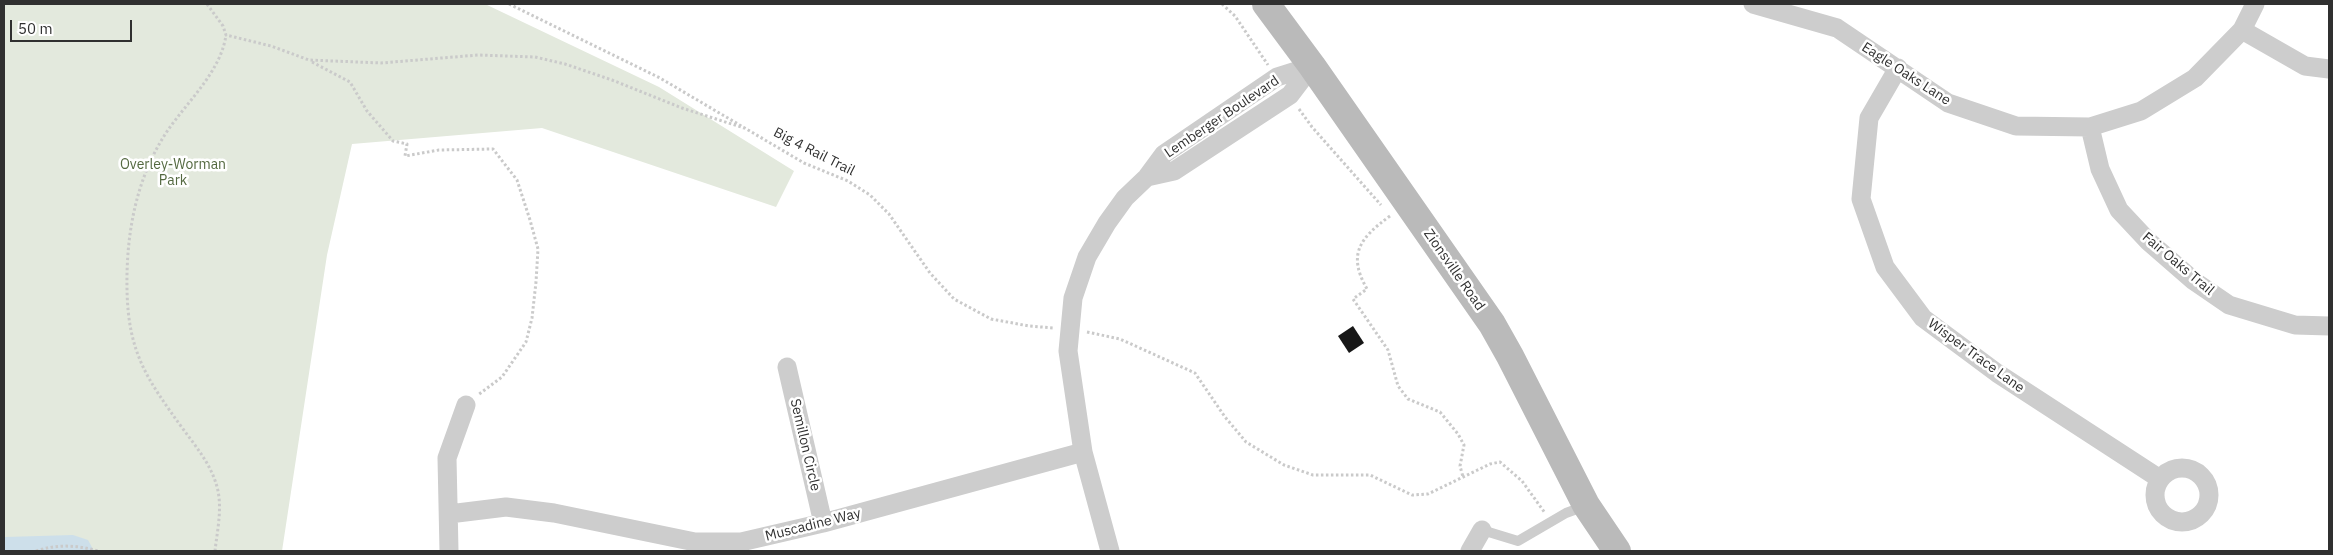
<!DOCTYPE html>
<style>
body{margin:0}
#map{position:relative;width:2333px;height:555px;overflow:hidden;background:#fff;font-family:"IBM Plex Sans",sans-serif}
canvas{display:block}
.frame{position:absolute;inset:0;border:5px solid #303030;pointer-events:none}
.scale{position:absolute;left:10px;top:20px;width:122px;height:22px;box-sizing:border-box;border:2px solid #303030;border-top:0;padding-left:6px;font-size:15px;line-height:18px;white-space:nowrap;color:#303030;-webkit-text-stroke:4px #fff;paint-order:stroke}
</style>
<div id="map">
<canvas width="2333" height="555"></canvas>
<div class="frame"></div>
<div class="scale">50 m</div>
</div>
<script>
const g = document.querySelector('canvas').getContext('2d');
g.lineJoin = 'round';
function paint(path, color) { g.fillStyle = color; g.fill(path, 'evenodd'); }
function strokePath(path, color, width, dash) { g.strokeStyle = color; g.lineWidth = width; g.lineCap = dash ? 'butt' : 'round'; g.setLineDash(dash || []); g.stroke(path); }
function drawText(font, color, halo, rows, align = 'center') {
  g.font = font + ' "IBM Plex Sans",sans-serif'; g.lineWidth = 5; g.setLineDash([]); g.textBaseline = 'middle'; g.strokeStyle = halo; g.fillStyle = color; for (const [text, x, y, turn = 0] of rows) {
    g.save(); g.translate(x, y); g.rotate((+turn || 0) * Math.PI / 180); g.textAlign = isNaN(turn) ? turn : align; if (halo) g.strokeText(text, 0, 0); g.fillText(text, 0, 0); g.restore();
  }
}
paint(new Path2D(`
 M4 4H485L659 87 794 171 776 207 542 128 352 144 327 255 282 551H4Z`), '#e3e9dd');
paint(new Path2D(`
 M73 535 88 540 94 551H4L5 537Z`), '#cddfea');
paint(new Path2D(`
 M1353 326 1364 343 1349 353 1338 336Z`), '#171717');
strokePath(new Path2D(`
 M207 4 223 26 226 35 271 46 309 60 381 63 478 55 535 57 565 64 612 80 682 108 744 128
 M509 4 660 78 804 163 848 181 870 195 889 214 930 273 954 299 991 319 1029 326 1054 328
 M1222 4 1235 16 1268 65
 M312 62 350 82 367 111 393 141 407 144 405 156 439 150 493 149 517 180 530 220 538 249 536 282 532 318 526 342 502 377 478 395
 M1299 109 1312 127 1381 205
 M1390 216C1360 238 1347 254 1367 289L1353 299 1388 350 1398 386 1408 399 1440 412 1458 434 1464 445 1460 466 1463 477
 M1087 332 1120 339 1195 373 1225 417 1246 442 1284 465 1313 475H1370L1412 495 1428 494 1490 464 1500 462 1522 481 1545 513
 M36 551C57 544 77 545 98 551
 M215 551C217 532 222 511 218 491 213 467 197 448 183 429 147 379 128 353 127 289 126 234 136 177 168 130 188 101 221 71 226 35`), '#cacaca', 3, [2.5, 2.5]);
strokePath(new Path2D(`
 M1482 530 1518 541 1566 513 1585 506`), '#cdcdcd', 10);
strokePath(new Path2D(`
 M1753 4 1837 28 1948 103 2016 126 2090 127 2141 111 2195 78 2242 30 2255 4
 M2242 30 2305 66 2329 69
 M1898 68 1869 118 1861 199 1885 267 1923 318 1997 373 2160 479
 M2090 127 2100 169 2119 210 2148 241 2194 281 2229 305 2295 325 2329 326
 M1147 177 1174 171 1290 95 1312 66
 M787 367 823 523
 M2155 495a27 27 0 1 1 54 0a27 27 0 1 1-54 0Z
 M449 514 506 507 554 513 695 542H741L823 523 1083 452
 M449 551 447 458 466 405
 M1110 551 1083 452 1068 351 1073 298 1087 257 1107 223 1125 198 1147 177 1164 154 1277 77 1312 66
 M1470 551 1482 530`), '#cdcdcd', 19);
strokePath(new Path2D(`
 M1266 4 1312 66 1492 324 1510 356 1586 505 1617 551`), '#bababa', 28);
drawText('14px', '#303030', '#fff', [
 ["Eagle Oaks Lane",1906,74,33],
 ["Lemberger Boulevard",1222,117,-34],
 ["Big 4 Rail Trail",814,152,27],
 ["Fair Oaks Trail",2178,264,40],
 ["Zionsville Road",1454,270,55],
 ["Wisper Trace Lane",1976,356,36],
 ["Semillon Circle",805,445,77],
 ["Muscadine Way",813,525,-14]
]);
drawText('14px', '#546940', '#fff', [
 ["Overley-Worman",173,165],
 ["Park",173,181]
]);
</script>
